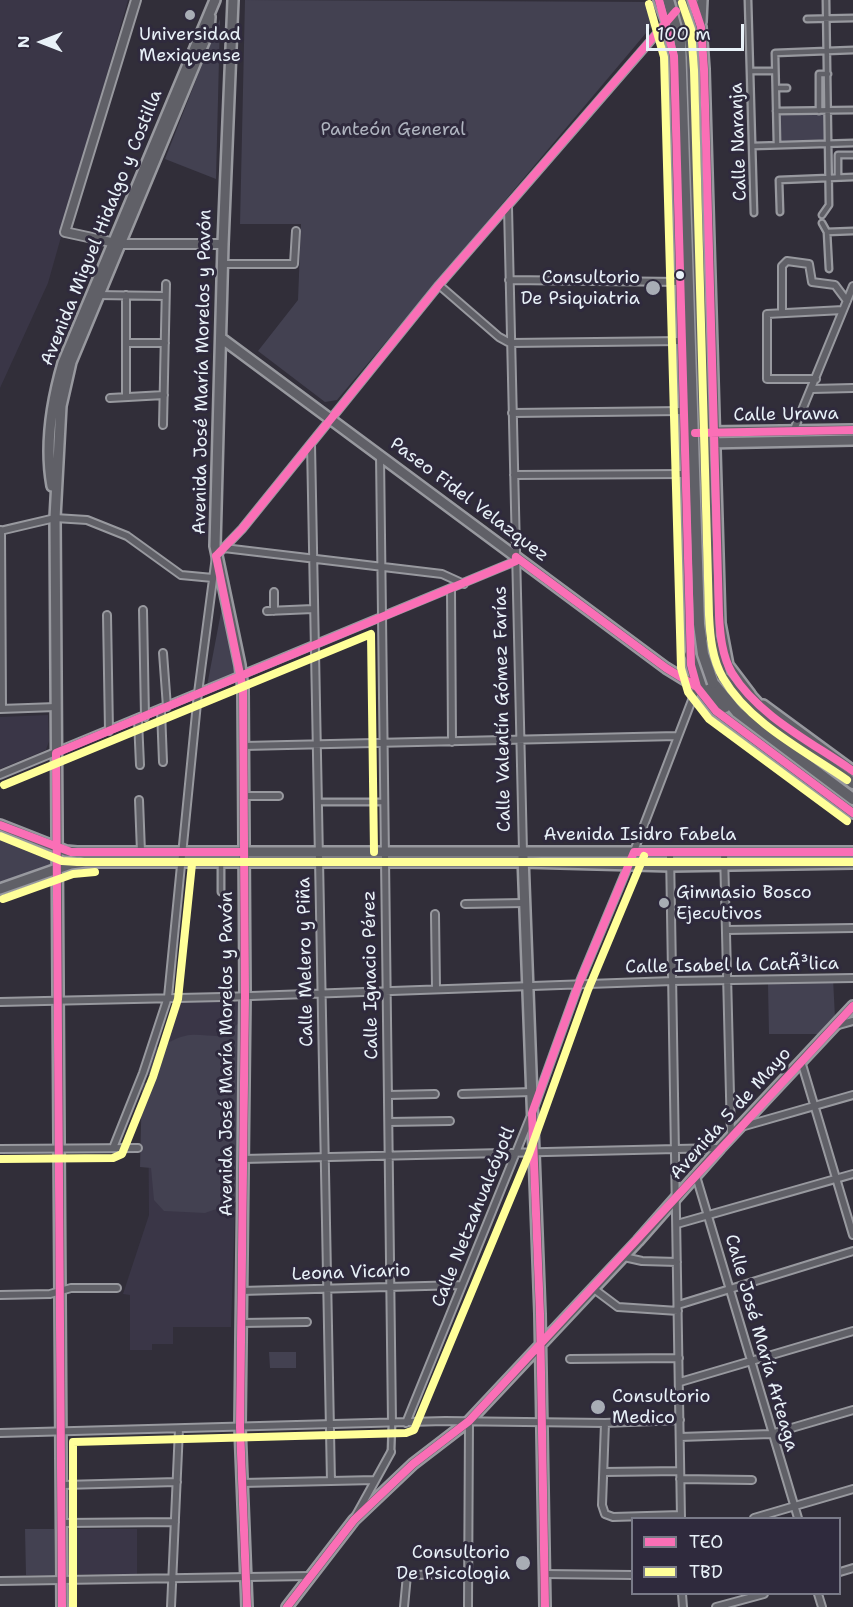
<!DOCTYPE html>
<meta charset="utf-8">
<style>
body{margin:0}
#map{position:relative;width:853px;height:1607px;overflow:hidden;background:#312e39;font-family:"Shantell Sans",sans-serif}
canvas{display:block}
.legend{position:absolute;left:631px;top:1517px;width:210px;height:78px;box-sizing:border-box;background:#2f2a3d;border:2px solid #797a88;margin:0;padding:8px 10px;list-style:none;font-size:18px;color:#e8f1f8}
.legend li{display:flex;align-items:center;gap:12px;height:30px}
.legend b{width:30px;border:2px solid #797a88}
.north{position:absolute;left:12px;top:12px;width:60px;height:60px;-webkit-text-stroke:4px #2f2a3d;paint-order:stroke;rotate:270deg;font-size:16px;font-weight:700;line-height:24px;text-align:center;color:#e8f1f8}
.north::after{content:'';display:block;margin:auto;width:21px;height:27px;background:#e8f1f8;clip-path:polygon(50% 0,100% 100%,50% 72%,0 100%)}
.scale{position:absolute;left:646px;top:24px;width:98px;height:27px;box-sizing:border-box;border:3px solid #e8f1f8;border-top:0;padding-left:8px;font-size:18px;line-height:21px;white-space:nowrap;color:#e8f1f8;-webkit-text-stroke:4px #2f2a3d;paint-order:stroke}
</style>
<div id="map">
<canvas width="853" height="1607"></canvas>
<ul class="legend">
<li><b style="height:8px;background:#fa6fb6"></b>TEO</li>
<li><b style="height:8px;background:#ff9"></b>TBD</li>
</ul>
<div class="north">N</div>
<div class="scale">100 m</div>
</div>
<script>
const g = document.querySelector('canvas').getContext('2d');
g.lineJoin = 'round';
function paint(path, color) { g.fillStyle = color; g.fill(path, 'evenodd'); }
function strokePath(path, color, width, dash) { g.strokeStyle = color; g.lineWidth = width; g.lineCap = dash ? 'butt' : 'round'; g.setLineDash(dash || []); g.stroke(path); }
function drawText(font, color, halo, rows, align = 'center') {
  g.font = font + ' "Shantell Sans",sans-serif'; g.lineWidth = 6; g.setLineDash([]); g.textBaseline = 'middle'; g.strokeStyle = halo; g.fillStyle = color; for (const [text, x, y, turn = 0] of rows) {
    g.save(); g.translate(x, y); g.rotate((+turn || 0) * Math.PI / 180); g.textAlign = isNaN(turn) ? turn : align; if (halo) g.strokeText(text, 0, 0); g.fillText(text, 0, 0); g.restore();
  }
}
paint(new Path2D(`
 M0 0H128L48 283 0 388Z
 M48 715 49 741 46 750 0 769V717Z
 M173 1002H242L231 1327H173V1344H152V1350H130V1295L123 1294 149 1215 148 1084Z
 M69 1529H137V1574H69Z`), '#3a3647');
paint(new Path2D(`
 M245 0 656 2 662 14 337 400 325 402 258 351 298 300 301 224H240Z
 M220 19 216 179 165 159Z
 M780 114H824V141L780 142Z
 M222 607 236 673 207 686Z
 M0 829 51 847V865L0 882Z
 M833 978 835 1018 820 1034H769L768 984Z
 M240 1022 239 1201 205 1213 164 1211 154 1200 151 1168 140 1167 142 1083H149L148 1065 154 1048C166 1046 173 1038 185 1036 197 1033 210 1037 223 1036Z
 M269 1352H296V1368H270Z
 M25 1529H54V1575H26Z`), '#434151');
const pedestrian = new Path2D(`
 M748 0 754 213
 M807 19 853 18
 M750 71H775
 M776 88H787
 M776 111 853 110
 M819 111V74H828
 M777 145 775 53 853 50
 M753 146 853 143
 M838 177V155H853
 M780 212 779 180 853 177
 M822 215 829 205 826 0
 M822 223 827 232 853 231
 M827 232 829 269
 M318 802H383
 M221 863V892
 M391 1452 392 1423`);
const minor = new Path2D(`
 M508 207 523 851
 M222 264H294L296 231
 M509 280 680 282
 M439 285 499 337 510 343 682 341
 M97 295 165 296
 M782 311V266L787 261 809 264 812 282 835 285 847 301
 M126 343H165
 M816 379H767V314L843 310
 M812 389 853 388
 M126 397V295
 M110 398 164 395
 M512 413 682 411
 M163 425 166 284
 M793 432 853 286
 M311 444 331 1481
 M380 455 392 1423
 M514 475 684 474
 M1 530 2 709
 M0 531 55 518 87 520 127 536 181 575 213 578
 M224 548 442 574 464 584
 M451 589 452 742
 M274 592V611
 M143 610 145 717
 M267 611 313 609
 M107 615 109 731
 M163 653 167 707
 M0 709 56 707
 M161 710 163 762
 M138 720 140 765
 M244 746 677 736
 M0 775 516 561
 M244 796H279
 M139 800 141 852
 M670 852 681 1518
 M724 852 731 1136
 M465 904 524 903
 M435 914 436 989
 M727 930 853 928
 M0 1002 223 997 673 981 853 978
 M835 1026 853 1021
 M801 1061 853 1235
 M462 1094 532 1092
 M388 1095 435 1094
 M535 1105 578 986 629 864 697 687
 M389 1122 450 1121
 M741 1127 853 1095
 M113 1148 143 1073 168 997 198 693 215 564 216 556 242 529 439 285 667 22
 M0 1149 138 1148
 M243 1159 720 1148
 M696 1176 798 1518
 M677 1224 853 1174
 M624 1257 642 1261 677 1262
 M594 1289 618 1307 678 1311
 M241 1291 462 1285
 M0 1295 50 1294 71 1288H117
 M678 1305 853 1251
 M241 1323 307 1322
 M570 1359 679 1358
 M680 1382 853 1331
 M406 1423 530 1118
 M605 1423 602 1505 605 1514 613 1517 681 1515
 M0 1433 445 1421 605 1423 680 1420
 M680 1437 771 1434 853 1410
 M604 1472 680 1471
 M680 1479 752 1480
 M242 1483 375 1480
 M63 1485 177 1482
 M754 1518 853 1489
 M354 1519 391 1452
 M63 1523 175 1522
 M840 1572 853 1568
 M544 1574 632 1575
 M0 1581 310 1576
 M682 1594 683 1607
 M818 1594 822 1607
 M171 1607 179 1429
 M404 1607 407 1575 468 1574
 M468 1607 469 1421
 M716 1607 764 1594`);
const tertiary = new Path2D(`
 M136 0 65 232 120 244H223`);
const secondary = new Path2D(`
 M233 0 223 244 215 546 240 665 243 689 245 996 240 1427 247 1607
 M659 0 667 22 674 56 691 665 697 687 716 711 853 813
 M692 0 701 27 704 69 720 623 728 665 750 694
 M701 22 702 0
 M221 338 666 668 697 687
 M709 432 853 430
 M708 443 853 440
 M52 486C45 447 52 401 63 363L215 0
 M763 705 853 771
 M0 825 66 851 77 852H853
 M523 857 540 1314 545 1607
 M0 889 71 864 85 862H523L671 866 853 863
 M62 1607 55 518 61 406 71 362 209 30 210 17
 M287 1607 354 1520 413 1464 469 1421 638 1241 720 1148 853 1006`);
const trunk = new Path2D(`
 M690 655 712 696 725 707
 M722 676 745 704 853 783
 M713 683 737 712 853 799
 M746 691 767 714`);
strokePath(pedestrian, '#98999f', 9);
strokePath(minor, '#98999f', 10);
strokePath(tertiary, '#98999f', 12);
strokePath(secondary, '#98999f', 14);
strokePath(trunk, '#98999f', 15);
strokePath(pedestrian, '#606067', 4.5);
strokePath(minor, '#606067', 6);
strokePath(tertiary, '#606067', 8);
strokePath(secondary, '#606067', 9);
strokePath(trunk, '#606067', 10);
const trunkBridge = new Path2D(`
 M668 0 680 42 699 624 703 654 713 683
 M681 0 689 30 692 57 711 637 722 676`);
strokePath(trunkBridge, '#98999f', 15, []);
strokePath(trunkBridge, '#606067', 10);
strokePath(new Path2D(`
 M659 0 674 56 691 665 697 687 716 711 853 813
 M692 0 701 27 704 69 719 615C720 634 722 656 732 673 758 716 813 743 853 771
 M695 433 853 430
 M216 556 243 689 245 996 240 1427 247 1607
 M216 556 242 529 439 285 676 11
 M516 557 666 668 697 687
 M0 825 71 852H244
 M62 1607 56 753 516 561V557
 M287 1607 354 1520 413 1464 469 1421 853 1006
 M545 1607 540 1314 532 1113 578 986 634 852H853`), '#fa6fb6', 8);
strokePath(new Path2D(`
 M682 3 691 29 694 70 709 615C710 636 712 659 723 678 749 723 805 751 847 780
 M649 4 664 57 681 668 688 692 709 719 847 821
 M4 785 371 634 374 852
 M0 836 62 861 77 862H853
 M3 899 73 874 95 872
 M0 1159 113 1158 122 1154 153 1077 178 999 192 864
 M73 1607V1442L406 1433 414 1430 529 1154 588 990 644 856`), '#ff9', 8);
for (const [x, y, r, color] of [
 [190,15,6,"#a8adb5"],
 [680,275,5,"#e8f1f8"],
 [653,288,8,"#a8adb5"],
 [664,903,6,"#a8adb5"],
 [598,1407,8,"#a8adb5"],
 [523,1563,8,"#a8adb5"]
]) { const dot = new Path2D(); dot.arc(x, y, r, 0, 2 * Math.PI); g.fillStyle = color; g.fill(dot); strokePath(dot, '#2f2a3d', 2); }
drawText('18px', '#e8f1f8', '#2f2a3d', [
 ["Universidad",190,35,"center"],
 ["Mexiquense",190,56,"center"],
 ["Consultorio",640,278],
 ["De Psiquiatria",640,299],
 ["Gimnasio Bosco",676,893,"left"],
 ["Ejecutivos",676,914,"left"],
 ["Consultorio",612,1397,"left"],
 ["Medico",612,1418,"left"],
 ["Consultorio",510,1553],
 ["De Psicologia",510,1574]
], 'right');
drawText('18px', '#afb4bf', '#2f2a3d', [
 ["Panteón General",393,130]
]);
drawText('18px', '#e8f1f8', '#2f2a3d', [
 ["Calle Naranja",739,142,-92],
 ["Avenida Miguel Hidalgo y Costilla",102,228,-68],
 ["Avenida José María Morelos y Pavón",203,372,-89],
 ["Calle Urawa",786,415,-1],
 ["Paseo Fidel Velazquez",469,500,37],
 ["Calle Valentín Gómez Farías",503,709,-91],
 ["Avenida Isidro Fabela",640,835],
 ["Calle Melero y Piña",306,962,-91],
 ["Calle Isabel la CatÃ³lica",732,966,-1],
 ["Calle Ignacio Pérez",371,975,-91],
 ["Avenida José María Morelos y Pavón",227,1054,-90],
 ["Avenida 5 de Mayo",731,1114,-48],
 ["Calle Netzahualcóyotl",474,1217,-68],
 ["Leona Vicario",351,1273,-2],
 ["Calle José María Arteaga",761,1343,74]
]);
</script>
